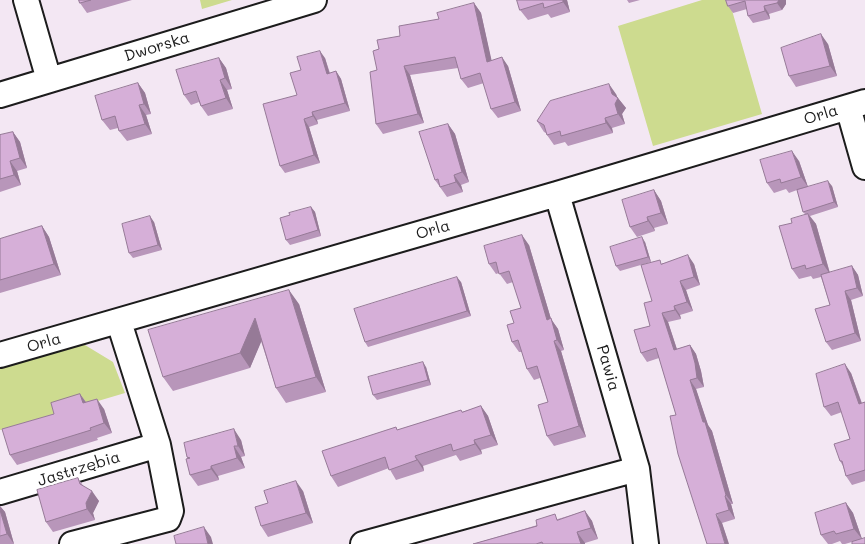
<!DOCTYPE html>
<meta charset="utf-8">
<style>
body{margin:0}
canvas{display:block;background:#f3e7f3}
</style>
<canvas width="865" height="544"></canvas>
<script>
const g = document.querySelector('canvas').getContext('2d');
g.lineJoin = 'round';
function paint(path, color) { g.fillStyle = color; g.fill(path, 'evenodd'); }
function strokePath(path, color, width, dash) { g.strokeStyle = color; g.lineWidth = width; g.lineCap = dash ? 'butt' : 'round'; g.setLineDash(dash || []); g.stroke(path); }
function drawText(font, color, halo, rows, align = 'center') {
  g.font = font + ' Mali,sans-serif'; g.lineWidth = 4.5; g.setLineDash([]); g.textBaseline = 'middle'; g.strokeStyle = halo; g.fillStyle = color; for (const [text, x, y, turn = 0] of rows) {
    g.save(); g.translate(x, y); g.rotate((+turn || 0) * Math.PI / 180); g.textAlign = isNaN(turn) ? turn : align; if (halo) g.strokeText(text, 0, 0); g.fillText(text, 0, 0); g.restore();
  }
}
paint(new Path2D(`
 M200 0H232L202 9Z
 M702 0H729L762 114 653 146 618 26Z
 M80 342 113 362 125 393 0 430V366Z`), '#cddb8f');
const minor = new Path2D(`
 M26 0 49 80
 M0 95 314 0
 M848 107 865 167
 M557 194 637 469 646 544
 M0 355 557 194 865 102
 M0 492 158 445
 M72 544 168 519 171 511 158 445 119 322
 M363 544 637 469`);
strokePath(minor, '#1c1c1c', 28);
strokePath(minor, '#fff', 24);
paint(new Path2D(`
 M79 0H132L87 13 80 3Z
 M517 0H567L570 12 551 18 548 14 528 20 520 10Z
 M627 0H640L629 3Z
 M726 0H786V4L782 10 769 14 770 19 753 23 748 16 747 9 733 13 728 6Z
 M474 3 481 13 491 60 508 66 521 111 498 118 491 109 484 83 468 88 461 79 458 68 410 75 424 123 383 134 376 124 377 70 379 49 400 36Z
 M828 44 837 76 796 87 789 76Z
 M219 58 226 68 232 89 227 90 233 109 208 116 201 106 199 102 191 105 184 95Z
 M325 58 330 73 336 71 341 79 350 111 317 120 318 124 309 127 320 163 285 173 280 166 297 95 301 70Z
 M138 83 145 93 151 114 146 115 152 134 127 141 119 131 118 128 110 130 102 120Z
 M616 94 617 97 626 108 622 114 625 124 612 128 613 133 568 146 565 142 554 145 547 135 546 133 544 132 537 121Z
 M448 124 455 134 469 182 461 185 463 192 447 197 435 180Z
 M13 132 20 142 27 168 17 171 21 185 0 192V135Z
 M799 161 808 187 832 186 838 207 810 216 816 224 830 273 852 266 858 275 863 296 851 300 861 341 832 350 826 342 830 305 821 277 813 279 811 276 799 279 792 269V223L806 215 803 212 797 190 789 193 786 189 774 193 767 183Z
 M654 190 661 201 668 224 654 228 655 231 637 237 630 227Z
 M311 207 315 212 321 236 290 245 286 240Z
 M154 222 162 250 133 258 129 253Z
 M42 226 49 237 61 275 0 293V239Z
 M645 242 651 262 620 271 616 266Z
 M529 245 551 319 558 329 564 350 561 351 586 437 554 446 547 436 548 402 540 378 534 380 527 369 522 352H519L512 342 514 323 521 308 513 282 507 284 499 273 496 274 489 264Z
 M662 263 694 264 700 285 686 290 693 311 680 315 681 319 668 322 677 349 690 345 696 354 701 371 704 387 696 389 708 425 712 431 733 504H731L735 519 722 523 729 544 676 415 659 358 647 362 641 353 650 326 652 301Z
 M461 282 471 316 368 347 365 342Z
 M299 304 326 392 286 403 276 388 261 341 250 368 173 391 163 377Z
 M426 367 431 385 377 400 373 395Z
 M851 373 862 403 865 402V481L852 485 846 476 843 466 840 461 850 439 842 412 831 416 824 407Z
 M80 394 86 402 104 409 112 433 97 438 98 440 17 465 10 455 54 414Z
 M481 406 488 416 498 445 481 450 482 454 460 461 456 455 423 466 424 471 396 480 389 468 338 487 331 476 398 430 461 410 462 412Z
 M241 440 245 456 241 457 245 468 218 476 219 480 198 486 190 475 187 457Z
 M78 478 84 487 99 501 93 513 95 520 53 532 46 522Z
 M303 491 313 523 268 537 261 526Z
 M846 503 853 513 862 539 845 544H842L840 541 832 544H828L821 535Z
 M0 506 5 512 14 544H0Z
 M585 511 592 521 598 539 585 543V544H473Z`), '#b896ba');
paint(new Path2D(`
 M563 0H567L570 12 563 2Z
 M779 0H786V4L782 10 777 3Z
 M474 3 481 13 494 71 487 62Z
 M764 6 769 14 770 19 765 11Z
 M821 34 828 44 837 76 830 66Z
 M320 51 325 58 332 82 327 74Z
 M502 57 508 66 521 111 515 102Z
 M219 58 226 68 232 89 225 78Z
 M404 66 410 75 424 123 418 114Z
 M336 71 341 79 350 111 345 103Z
 M220 80 227 90 233 109 226 98Z
 M138 83 145 93 151 114 144 104Z
 M609 84 616 94 618 99V98L626 108 622 114 625 124 618 114Z
 M139 105 146 115 152 134 145 124Z
 M312 112 317 120 318 124 313 116Z
 M605 118 612 128 613 133 606 123Z
 M304 119 309 127 320 163 314 155Z
 M448 124 455 134 469 182 462 172Z
 M13 132 20 142 27 168 20 158Z
 M792 151 799 161 808 187 801 177Z
 M10 161 17 171 21 185 14 175Z
 M454 175 461 185 463 192 456 182Z
 M828 181 832 186 838 207 834 202Z
 M654 190 661 201 668 224 661 213Z
 M311 207 315 212 321 236 318 230Z
 M808 214 816 224 830 274 823 264Z
 M150 216 154 222 162 250 158 245Z
 M647 217 654 228 655 231 648 221Z
 M42 226 49 237 61 275 54 264Z
 M522 235 529 245 551 319 558 329 564 350 557 340 547 320Z
 M642 237 645 242 651 262 648 257Z
 M688 255 694 264 700 285 694 277Z
 M852 266 858 275 863 296 857 288Z
 M457 277 461 282 471 316 467 311Z
 M680 281 686 290 693 311 687 302Z
 M289 290 299 304 326 392 316 377Z
 M845 291 851 300 861 341 855 333Z
 M674 306 680 315 681 319 675 310Z
 M662 313 668 322 680 359 674 350Z
 M255 318 265 333 250 368 240 353Z
 M554 341 561 351 586 437 579 426Z
 M690 345 696 354 701 371 704 387 697 378Z
 M423 362 426 367 431 385 428 380Z
 M845 364 851 373 865 413 859 404Z
 M690 380 696 389 708 425 712 431 733 504 726 495Z
 M80 394 87 404 83 403Z
 M97 399 104 409 112 433 104 423Z
 M481 406 488 416 498 445 491 435Z
 M234 429 241 440 245 456 238 446Z
 M474 440 481 450 482 454 475 444Z
 M234 446 241 457 245 468 237 458Z
 M415 456 423 466 424 471 417 460Z
 M211 466 218 476 219 480 211 469Z
 M296 481 303 491 313 523 306 513Z
 M92 491 99 501 93 513 95 520 87 509 86 503Z
 M725 496 731 504 735 519 729 510Z
 M846 503 853 513 862 539 854 529Z
 M0 506 5 512 14 544 7 534 0 510Z
 M585 511 592 521 598 539 591 528Z
 M716 514 722 523 729 544H725Z
 M204 527 211 537 213 544H208Z
 M577 532 585 543V544H581Z`), '#967a97');
const building = new Path2D(`
 M79 0H91L80 3Z
 M517 0H563V2L544 8 543 3 520 10Z
 M726 0H779L777 3 764 6 765 11 748 16 745 1 728 6Z
 M474 3 487 62 502 57 515 102 491 109 480 73 461 79 455 57 404 66 418 114 376 124 370 72 377 70 373 51 379 49 377 40 400 36 399 26 439 19 437 13Z
 M821 34 830 66 789 76 781 48Z
 M320 51 327 74 336 71 345 103 312 112 313 116 304 119 314 155 280 166 263 104 297 95 290 73 301 70 297 57Z
 M219 58 225 78 220 80 226 98 201 106 196 91 184 95 176 70Z
 M138 83 144 104 139 105 145 124 119 131 115 116 102 120 95 96Z
 M609 84 612 94 618 98 615 104 618 114 605 118 606 123 561 136 560 131 547 135 544 125 537 121 550 101Z
 M448 124 462 172 454 175 456 182 440 187 438 179 435 180 419 132Z
 M13 132 20 158 10 161 14 175 0 179V135Z
 M792 151 801 177 781 183 780 179 767 183 760 160Z
 M828 181 834 202 803 212 797 190Z
 M654 190 661 213 647 217 648 221 630 227 622 200Z
 M311 207 318 230 286 240 280 218 290 215 289 213Z
 M808 214 823 264 806 269 805 265 792 269 779 226 792 223 791 219Z
 M150 216 158 245 129 253 122 224Z
 M42 226 54 264 0 280V239Z
 M522 235 547 320 551 318 557 340 554 341 579 426 547 436 538 405 548 402 537 366 527 369 518 340 512 342 507 325 514 323 510 311 521 308 509 271 499 274 496 262 489 264 484 246Z
 M642 237 648 257 616 266 610 247Z
 M688 255 694 277 680 281 687 302 674 306 675 310 662 313 674 350 690 345 695 363 697 378 690 380 703 422H705L726 495 725 496 729 510 716 514 725 544H707L678 454 670 416 676 415 656 348 641 353 634 330 650 326 644 303 652 301 641 265 660 260 661 264Z
 M852 266 857 288 845 291 855 333 826 342 815 309 830 305 821 275Z
 M457 277 467 311 365 342 354 309Z
 M289 290 316 377 276 388 255 318 240 353 163 377 148 330Z
 M423 362 428 380 373 395 368 377Z
 M845 364 859 404 865 402V470L846 476 842 461H840L834 444 850 439 838 402 824 407 816 374Z
 M80 394 83 403 97 399 104 423 90 428 91 430 10 455 2 429 54 414 51 403Z
 M481 406 491 435 474 440 475 444 453 451 451 444 415 456 417 460 389 470 385 457 331 476 322 451 396 427 397 430 461 410 462 412Z
 M234 429 238 446H234L237 458 211 466V469L190 475 186 459 190 458 187 457 184 443Z
 M78 478 80 484 92 491 86 503 87 509 46 522 37 490Z
 M296 481 306 513 261 526 255 507 268 503 264 491Z
 M846 503 854 529 836 534 834 531 821 535 815 513Z
 M0 510 7 534 0 536Z
 M585 511 591 528 577 532 581 544H543L542 542 536 544H473L537 526 536 520 555 514 557 520Z
 M204 527 208 544H176L174 536Z
 M865 538V544H852V542Z`);
paint(building, '#d6afd8');
strokePath(building, '#967a97', 1);
drawText('16px', '#1c1c1c', '#fff', [
 ["Dworska",157,47,-17],
 ["Orla",821,115,-17],
 ["Orla",433,230,-16],
 ["Orla",44,343,-16],
 ["Pawia",608,368,74],
 ["Jastrzębia",79,469,-17]
]);
</script>
